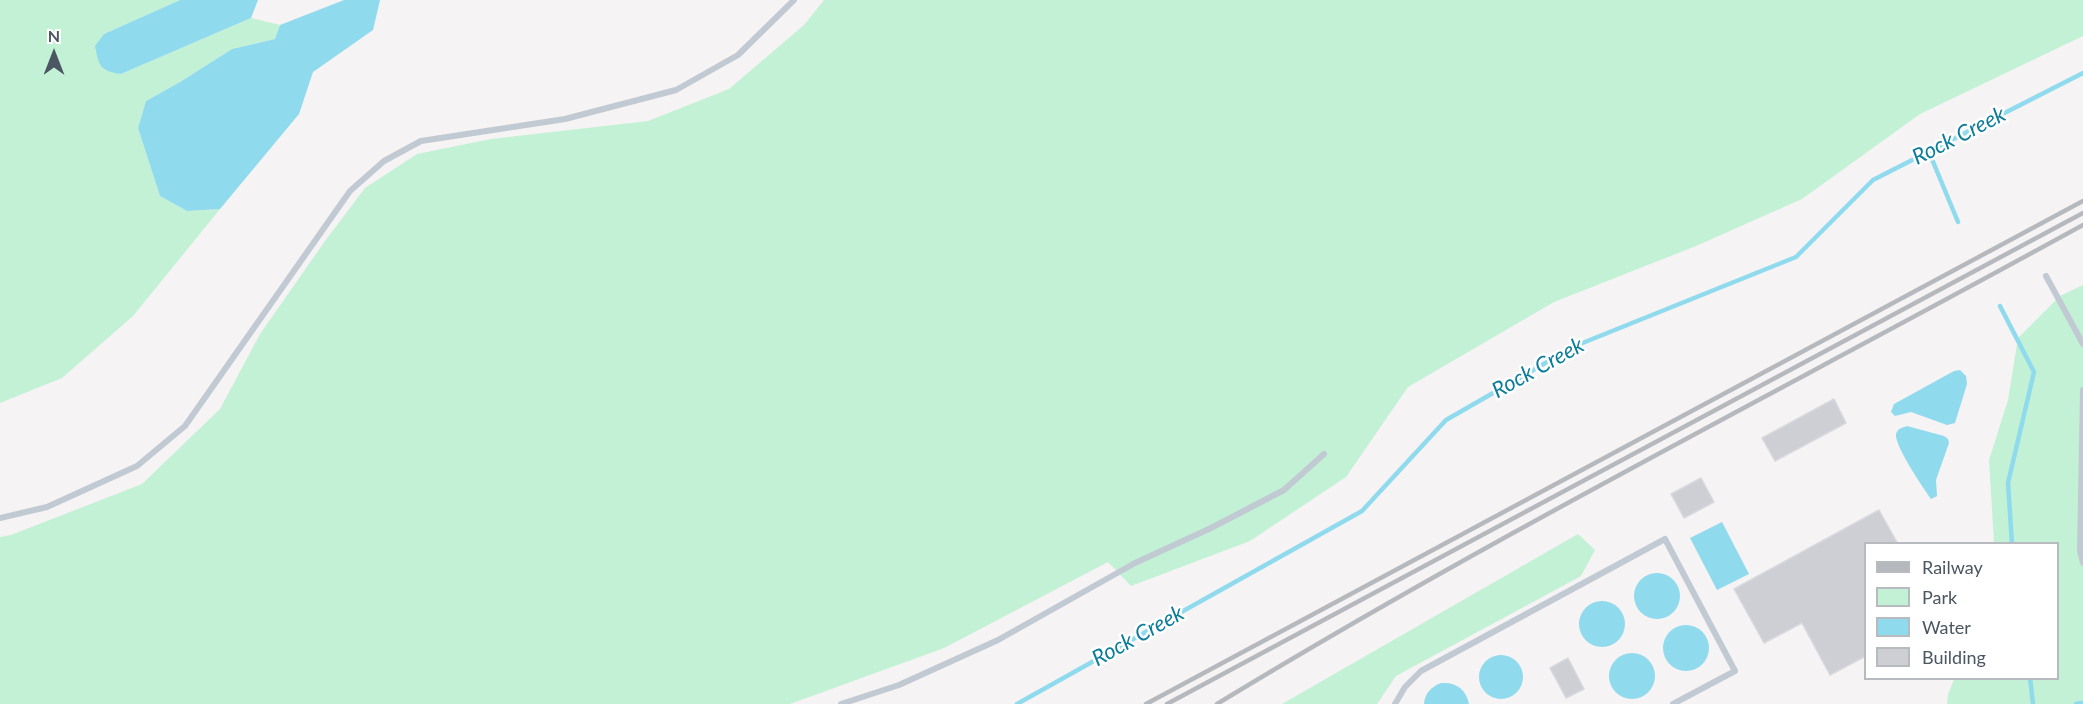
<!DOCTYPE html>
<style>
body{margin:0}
#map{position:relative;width:2083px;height:704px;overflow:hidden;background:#f5f3f3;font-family:Lato,sans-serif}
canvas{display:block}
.legend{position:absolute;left:1864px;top:542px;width:195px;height:138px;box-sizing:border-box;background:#fff;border:2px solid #b7bbc0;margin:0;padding:8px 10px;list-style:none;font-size:18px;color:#4a5661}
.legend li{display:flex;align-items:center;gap:12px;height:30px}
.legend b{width:30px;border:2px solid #b7bbc0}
.north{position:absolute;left:24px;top:24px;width:60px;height:60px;-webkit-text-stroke:4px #fff;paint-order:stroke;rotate:0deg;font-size:16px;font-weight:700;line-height:24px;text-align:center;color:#4a5661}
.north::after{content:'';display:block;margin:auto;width:21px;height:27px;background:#4a5661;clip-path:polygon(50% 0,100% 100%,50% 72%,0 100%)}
</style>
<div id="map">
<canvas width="2083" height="704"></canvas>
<ul class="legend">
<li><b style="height:8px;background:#b5b8bd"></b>Railway</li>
<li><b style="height:16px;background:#c3f1d5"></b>Park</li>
<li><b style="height:16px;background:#90daee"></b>Water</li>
<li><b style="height:16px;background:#cdcfd5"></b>Building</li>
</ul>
<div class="north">N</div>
</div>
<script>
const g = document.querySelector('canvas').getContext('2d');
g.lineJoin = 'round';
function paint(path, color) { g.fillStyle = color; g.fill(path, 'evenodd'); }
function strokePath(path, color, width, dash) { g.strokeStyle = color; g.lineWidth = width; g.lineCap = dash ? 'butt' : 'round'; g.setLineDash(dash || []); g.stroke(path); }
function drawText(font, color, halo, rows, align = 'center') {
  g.font = font + ' Lato,sans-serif'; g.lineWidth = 5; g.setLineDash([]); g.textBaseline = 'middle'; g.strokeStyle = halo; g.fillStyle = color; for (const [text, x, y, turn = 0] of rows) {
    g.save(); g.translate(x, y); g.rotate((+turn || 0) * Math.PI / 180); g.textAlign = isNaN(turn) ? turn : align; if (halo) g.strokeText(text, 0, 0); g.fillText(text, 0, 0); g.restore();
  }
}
paint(new Path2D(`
 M0 0H180L104 34 121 74 251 18 280 25 275 39 232 49 180 82 146 101 138 128 160 196 187 211 220 209 133 316 62 378 0 403Z
 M824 0H2083V36L1920 114 1802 199 1696 246 1554 302 1408 387 1346 477 1250 541 1131 586 1108 562 944 648 790 704H0V537L11 535 142 484 220 409 260 334 325 241 365 188 417 154 491 139 648 121 729 89 804 25Z
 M2083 285V704H1947L1948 695 1954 679 2058 678V544L1994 543 1989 460 2008 400 2018 338 2060 296Z
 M1578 534 1595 550 1581 576 1396 676 1377 704H1282Z`), '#c3f1d5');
paint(new Path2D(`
 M180 0H258L251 18 121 74C100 71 99 66 95 46L104 34Z
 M344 0H380L373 30 313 72 299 114 220 209 187 211 160 196 138 128 146 101 180 82 232 49 275 39 280 25Z
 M1960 370 1966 376 1967 384 1955 423 1947 425 1911 412 1895 416 1891 412 1894 404 1954 371Z
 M1907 426 1944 436 1948 439 1949 443 1936 480 1937 496 1931 499C1924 489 1894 445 1896 434 1898 428 1902 428 1907 426Z
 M1722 522 1749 574 1717 590 1690 538Z
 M1634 596a23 23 0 1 1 46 0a23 23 0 1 1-46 0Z
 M1579 624a23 23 0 1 1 46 0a23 23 0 1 1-46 0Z
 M1663 648a23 23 0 1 1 46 0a23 23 0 1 1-46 0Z
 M1609 676a23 23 0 1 1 46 0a23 23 0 1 1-46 0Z
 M1479 677a22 22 0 1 1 44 0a22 22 0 1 1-44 0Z
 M1441 683C1456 682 1466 689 1469 704H1424C1425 693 1431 687 1441 683Z`), '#90daee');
strokePath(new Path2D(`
 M1929 152 1958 222
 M2000 306 2034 372 2008 483 2012 544
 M2030 678 2033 704
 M1017 704 1362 511 1446 420 1575 346 1796 257 1873 180 2083 73
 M2076 704 2081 703`), '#90daee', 4.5);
const building = new Path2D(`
 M1834 399 1846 423 1775 461 1762 438Z
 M1701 478 1714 502 1684 518 1671 494Z
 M1879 510 1898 544H1866V656L1830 675 1802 623 1764 643 1734 589Z
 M1568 658 1584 689 1566 698 1550 668Z`);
paint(building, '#cdcfd5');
strokePath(building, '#d7d9de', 1.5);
strokePath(new Path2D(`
 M2046 276 2083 344
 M2083 390 2080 551 2083 563
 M0 518 47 507 137 466 185 426 350 191 384 161 421 141 565 119 676 90 738 55 794 0
 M841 704 899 685 998 640 1135 563 1211 528 1284 490 1324 454
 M1395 704 1405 687 1421 671 1665 539 1735 671 1673 704`), '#c1cad2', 6);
strokePath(new Path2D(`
 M1146 704 2083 201
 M1167 704 2083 213
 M1217 704C1499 532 1794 384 2083 225`), '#b5b8bd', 4.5);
drawText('italic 22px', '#0c7c9b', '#fff', [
 ["Rock Creek",1959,136,-27],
 ["Rock Creek",1538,368,-29],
 ["Rock Creek",1138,636,-29]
]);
</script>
